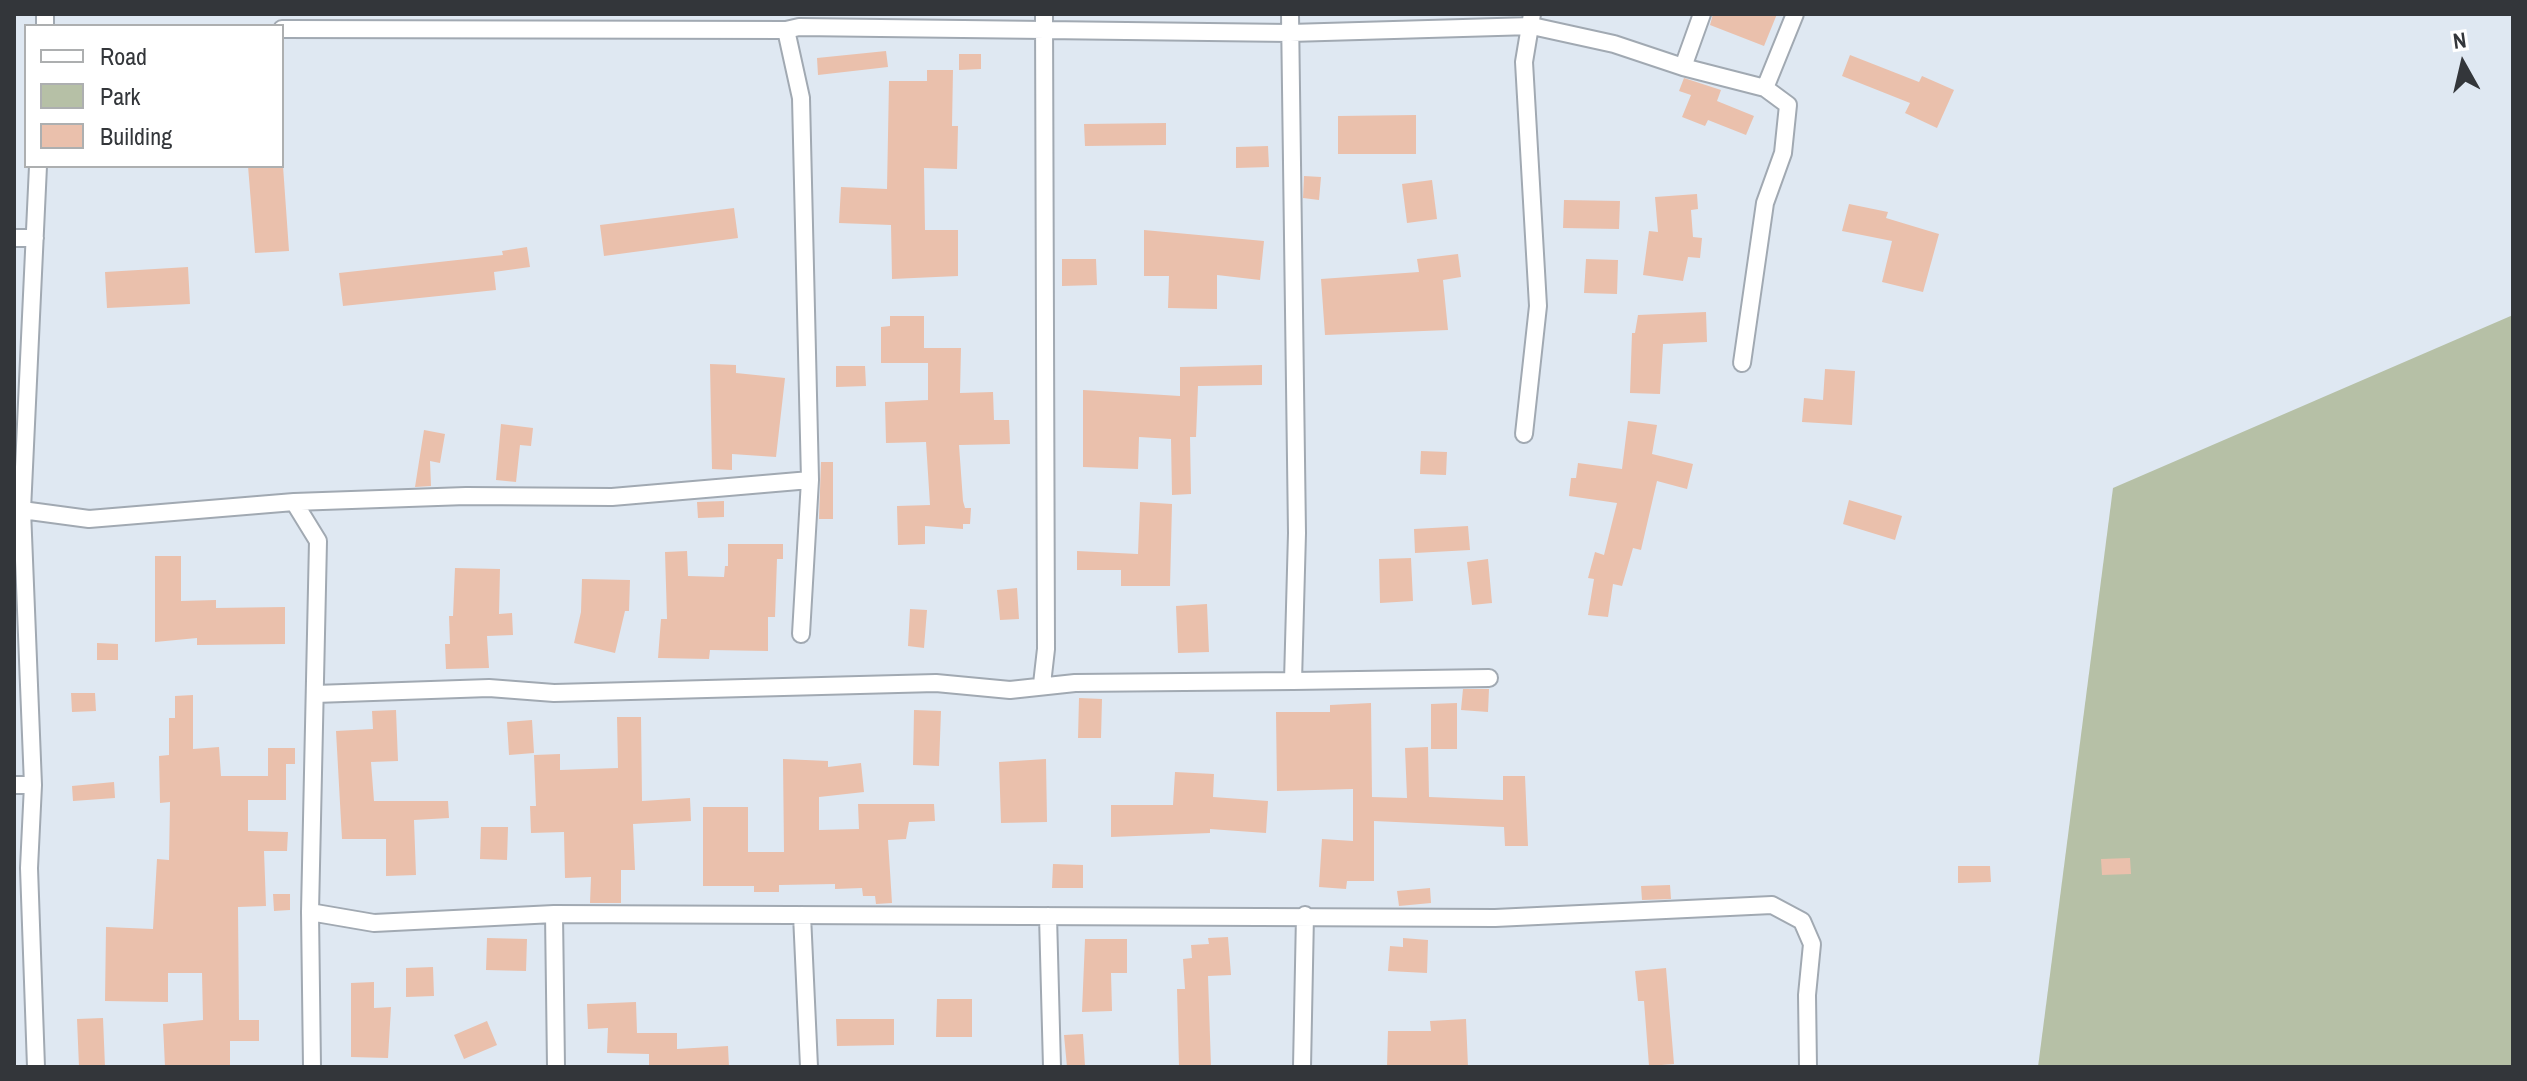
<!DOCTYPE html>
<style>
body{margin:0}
#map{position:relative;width:2527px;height:1081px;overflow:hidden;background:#dfe8f2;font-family:"Archivo Narrow",sans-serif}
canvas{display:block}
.frame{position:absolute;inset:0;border:16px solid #33363a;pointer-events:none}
.legend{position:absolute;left:24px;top:24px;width:260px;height:144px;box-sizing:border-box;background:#fff;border:2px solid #adafb0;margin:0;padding:10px 14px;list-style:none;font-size:24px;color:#33363a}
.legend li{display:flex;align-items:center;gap:16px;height:40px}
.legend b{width:40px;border:2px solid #adafb0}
.north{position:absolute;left:2423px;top:24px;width:80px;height:80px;-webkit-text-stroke:6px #fff;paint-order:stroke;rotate:352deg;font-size:22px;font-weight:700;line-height:32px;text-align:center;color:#33363a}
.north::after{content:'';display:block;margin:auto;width:28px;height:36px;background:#33363a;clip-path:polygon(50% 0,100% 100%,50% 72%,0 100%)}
</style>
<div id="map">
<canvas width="2527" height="1081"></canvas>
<div class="frame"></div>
<ul class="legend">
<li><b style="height:10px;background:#fff"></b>Road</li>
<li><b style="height:22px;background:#b6c0a6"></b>Park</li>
<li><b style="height:22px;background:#eac0ac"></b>Building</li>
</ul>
<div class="north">N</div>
</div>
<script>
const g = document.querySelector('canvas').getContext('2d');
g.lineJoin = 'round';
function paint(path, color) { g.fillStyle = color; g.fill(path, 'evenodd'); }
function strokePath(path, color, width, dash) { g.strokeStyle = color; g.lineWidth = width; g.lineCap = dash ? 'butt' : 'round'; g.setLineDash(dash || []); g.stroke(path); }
paint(new Path2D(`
 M2513 315V1067H2038L2113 488Z`), '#b6c0a6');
paint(new Path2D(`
 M1713 14H1777L1764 46 1710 25Z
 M886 51 888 67 818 75 817 58Z
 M959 54H981V69L959 70Z
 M1850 55 1919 82 1922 76 1954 90 1937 128 1905 113 1910 103 1842 76Z
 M927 70H953L952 126H958L957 169 924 168 925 230H958V276L892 279 891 225 839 223 841 187 887 189 889 81H927Z
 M1684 78 1721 90 1717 101 1754 116 1746 135 1708 120 1705 126 1682 117 1691 95 1679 91Z
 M1416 115V154H1338V116Z
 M1166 123V145L1085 146 1084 124Z
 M1268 146 1269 167 1236 168V147Z
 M248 166H283L289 251 255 253Z
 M1304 176 1321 177 1319 200 1303 198Z
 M1432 180 1437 219 1407 223 1402 184Z
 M1697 194 1698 209 1691 210 1693 237 1702 238 1700 258 1688 257 1683 281 1643 275 1649 231 1658 232 1655 197Z
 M1564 200 1620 201 1619 229 1563 228Z
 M1849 204 1888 212 1886 218 1939 234 1923 292 1882 282 1892 241 1842 231Z
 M734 208 738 238 604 256 600 225Z
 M1144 230 1264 241 1260 280 1217 275V309L1168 308 1169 276H1144Z
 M527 247 530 267 494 272 496 290 343 306 339 273 503 255 502 251Z
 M1458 254 1461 277 1443 280 1448 330 1325 335 1321 279 1419 272 1417 259Z
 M1062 259H1096L1097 285 1062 286Z
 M1586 259 1618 260 1617 294 1584 293Z
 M188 267 190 304 107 308 105 272Z
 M1706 312 1707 342 1663 344 1660 394 1630 393 1632 333H1635L1638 315Z
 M890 316H924V348H961L960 393 993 392 994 420H1009L1010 444 959 445 963 501 965 508H971L970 524H963V529L925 526V544L898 545 897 506 930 505 926 442 886 443 885 402 928 400V363H881V327L890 326Z
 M710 364 736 365V373L785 378 776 457 732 454V470L712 469Z
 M1262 365V385L1198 386 1196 437H1190L1191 494 1172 495 1171 439 1139 437 1138 469 1083 467V390L1180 396V367Z
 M836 366H865L866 386 836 387Z
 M1825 369 1855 371 1852 425 1802 422 1804 398 1823 400Z
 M1628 421 1657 425 1652 454 1693 464 1687 489 1657 481 1641 550 1633 548 1622 586 1613 584 1608 617 1588 615 1594 579 1588 578 1595 552 1604 555 1617 503 1569 496 1571 478H1576L1578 463 1622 469Z
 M501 424 533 428 531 446 520 445 516 482 496 480Z
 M424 430 445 434 440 463 430 461 431 486 415 487Z
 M1421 451 1447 452 1446 475 1420 474Z
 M821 462H833V519H819Z
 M1849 500 1902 516 1895 540 1843 524Z
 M724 501V517L698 518 697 502Z
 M1140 502 1172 504 1170 586H1121V570H1077V551L1138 554Z
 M1468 526 1470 550 1415 553 1414 529Z
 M728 544H783V559H777L775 617H768V651L710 650 709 659 658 658 661 619H667L665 552 687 551 688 576 724 577 725 566H728Z
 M155 556H181V601L216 600V608L285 607V644L197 645V638L155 642Z
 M1411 558 1413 601 1380 603 1379 559Z
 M1488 559 1492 603 1472 605 1467 562Z
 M455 568 500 569 499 614 512 613 513 635 487 636 489 668 446 669 445 644H450L449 616H453Z
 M582 579 630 580 629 611H625L615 653 574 643 581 612Z
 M1017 588 1019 619 1000 620 997 590Z
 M1207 604 1209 652 1178 653 1176 606Z
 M910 609 927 610 924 648 908 646Z
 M97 643 118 644V660H97Z
 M1463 689H1489L1488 712 1461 710Z
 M71 693H95L96 711 72 712Z
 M193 695V749L219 747 221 776H268V748H295V764H286V800H248V831L288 832 287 851H264L266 906 238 907 239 1020H259V1041H230V1067H165L163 1024 203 1020 202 973H168V1002L105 1001 106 927 153 929 157 859 169 860 170 802 160 803 159 756 169 755V718H175V696Z
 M1079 698 1102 699 1101 738H1078Z
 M1371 703 1372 797 1407 798 1405 748 1428 747 1429 797 1503 800V776H1525L1528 846H1505L1504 827 1374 821V881H1347L1346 889 1319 887 1322 839 1353 841V789L1277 791 1276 712H1330V705Z
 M1457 703V749H1431V704Z
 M396 710 398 761 371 762 374 801H448L449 818 414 820 416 875 386 876V839H342L336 731 373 729 372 711Z
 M914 710 941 711 939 766 913 765Z
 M617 717H641L642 801 690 798 691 821 633 824 635 870H621V903H590L591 877 565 878 564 832 531 833 530 806H536L534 755 560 754V770L618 768Z
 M532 720 534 753 509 755 507 722Z
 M783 759 828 761V767L861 763 864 792 819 797V830L859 829 858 804H934L935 821 909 822 906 839 888 840 892 903 876 904 875 896H863L862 888 835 889V884L779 885V892H754V886H703V807H748V852H784Z
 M1046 759 1047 822 1001 823 999 762Z
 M1175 772 1214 774 1213 797 1268 801 1266 833 1210 829V833L1111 837V805H1173Z
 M114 782 115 798 73 801 72 786Z
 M481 827H508L507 860 480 859Z
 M2130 858 2131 874 2102 875 2101 859Z
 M1053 864 1083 865V888H1052Z
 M1958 866H1990L1991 882 1958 883Z
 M1670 885 1671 899 1642 900 1641 886Z
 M1430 888 1431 903 1399 906 1397 891Z
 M273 894H290V910L274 911Z
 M1228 937 1231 975 1208 976 1211 1067H1179L1177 989H1185L1183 959 1192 958 1191 945 1209 944 1208 938Z
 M487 938 527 939 526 971 486 970Z
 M1403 938 1428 940 1427 973 1388 971 1390 946 1403 947Z
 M1085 939H1127V973H1111L1112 1011 1082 1012Z
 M433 967 434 996 406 997V968Z
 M1666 968 1674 1064 1649 1066 1644 1001H1638L1635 971Z
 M374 982V1008L391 1007 388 1058 351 1057V983Z
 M937 999H972V1037H936Z
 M636 1002 637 1033H677V1049L728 1046 729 1067H649V1054L607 1053 608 1028 588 1029 587 1004Z
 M103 1018 105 1067H79L77 1019Z
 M836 1019H894V1045L837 1046Z
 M1466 1019 1468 1067H1387L1388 1031H1431L1430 1021Z
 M487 1021 497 1045 464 1059 454 1035Z
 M1083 1034 1085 1066 1067 1067 1064 1035Z`), '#eac0ac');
const minor = new Path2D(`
 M45 14V26
 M282 29 786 30 799 27 1290 33 1532 26 1614 44 1683 67 1765 88 1788 105 1783 153 1765 203 1742 363
 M786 30 801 98 810 480 801 634
 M1683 67 1702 14
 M1765 88 1795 14
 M14 238H35
 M1524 434 1538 306 1524 62 1532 14
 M294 502 466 496 612 497 810 480
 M22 510 89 519 294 502 318 541 310 912 374 923 554 914 1495 918 1772 905 1802 921 1812 944 1807 995 1808 1067
 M1293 681 1489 678
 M1042 684 1046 649 1044 14
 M315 694 489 688 554 693 936 683 1010 690 1075 683 1293 681 1297 533 1290 14
 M14 785H33
 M310 912 312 1067
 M554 914 556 1067
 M802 915 809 1067
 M1048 916 1052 1067
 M36 1067 29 868 33 785 22 510 38 166
 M1302 1067 1305 915`);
strokePath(minor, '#a1a9b2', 20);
strokePath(minor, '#fff', 16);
</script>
